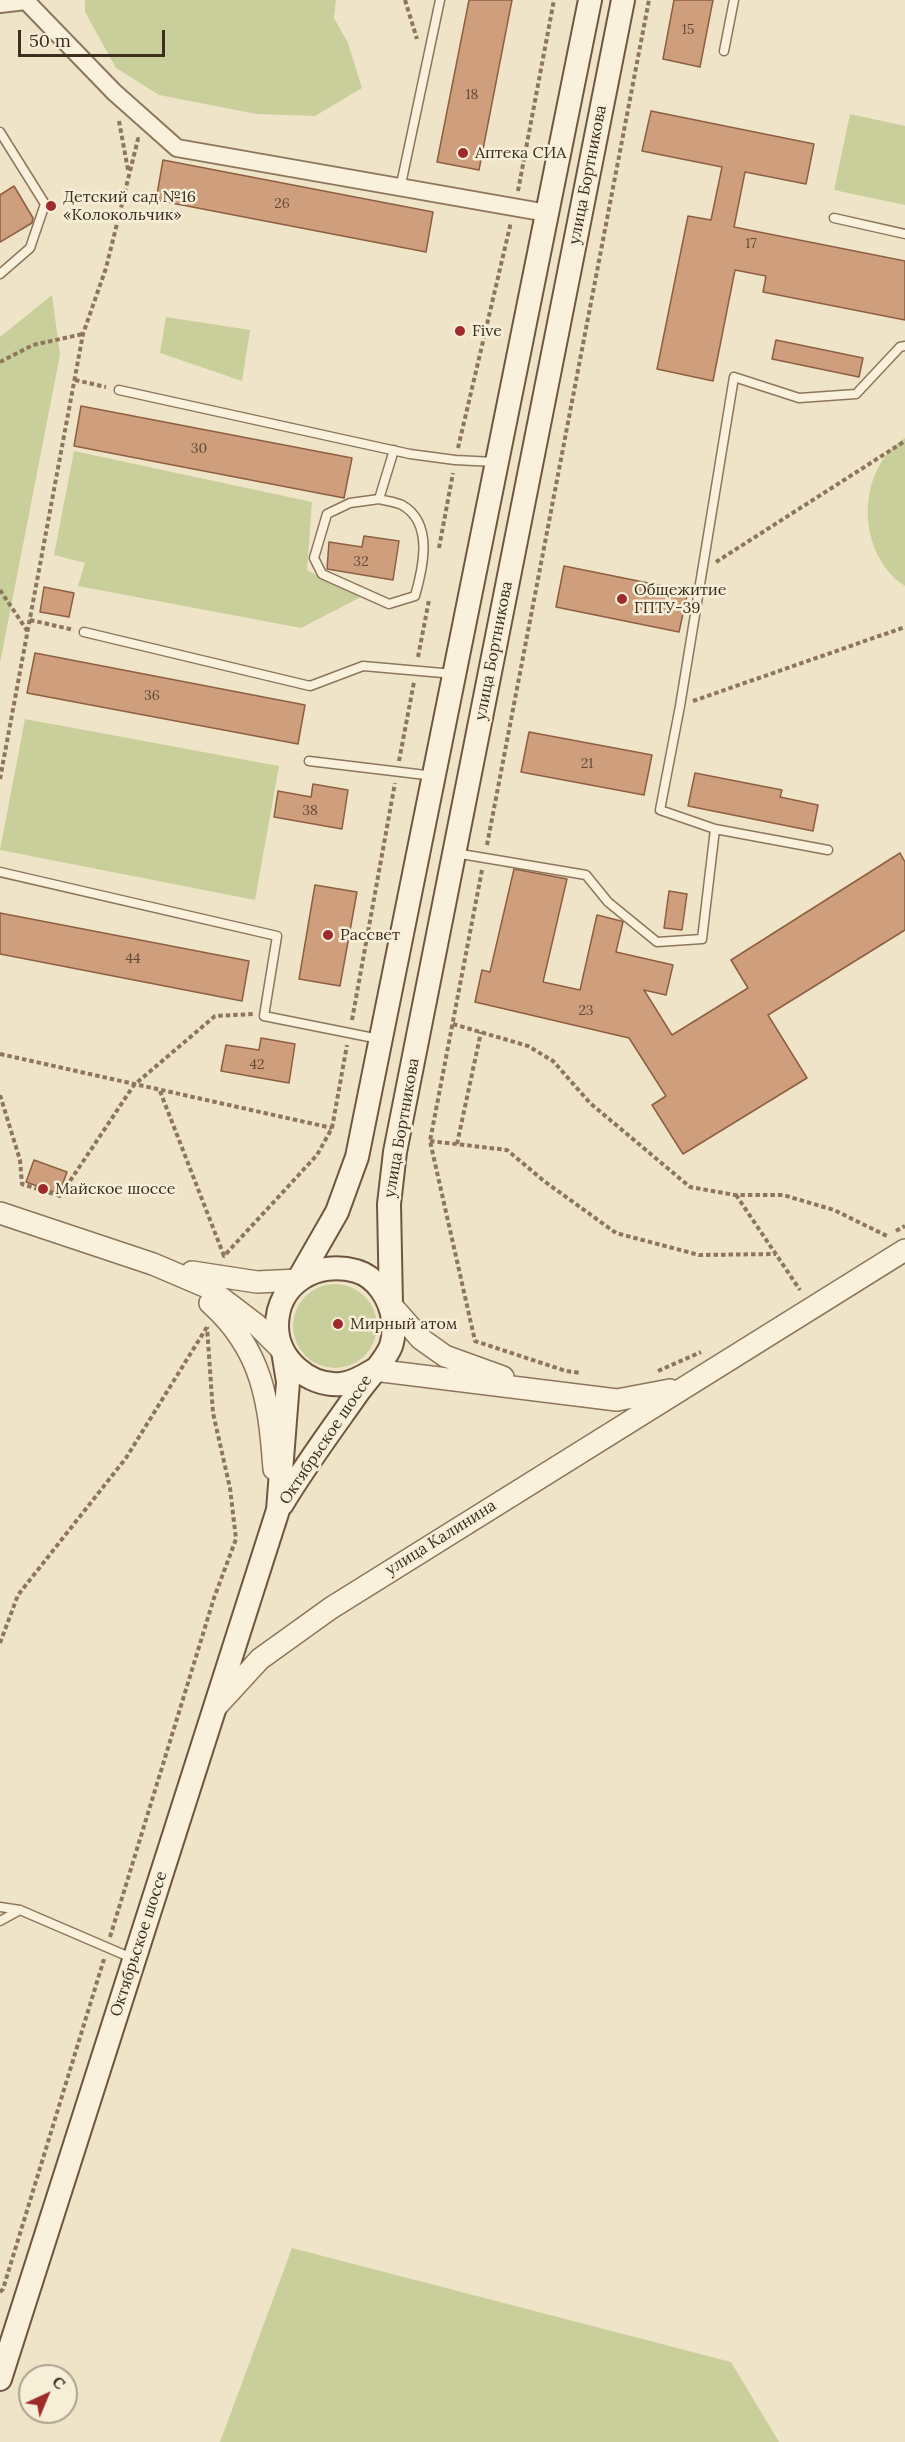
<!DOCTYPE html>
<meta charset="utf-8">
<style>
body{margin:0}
#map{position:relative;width:905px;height:2442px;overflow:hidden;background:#f0e4c8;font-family:Lora,serif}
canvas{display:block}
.north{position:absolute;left:18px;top:2364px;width:60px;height:60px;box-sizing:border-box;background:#f7eed8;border:2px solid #ada18e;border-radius:50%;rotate:44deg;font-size:16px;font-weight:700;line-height:24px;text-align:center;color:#3d2e20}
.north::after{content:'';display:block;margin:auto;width:21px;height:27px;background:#9e2a2b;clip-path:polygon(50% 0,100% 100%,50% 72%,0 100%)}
.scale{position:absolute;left:18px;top:30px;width:147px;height:27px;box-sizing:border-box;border:3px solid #3d2e20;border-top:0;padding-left:8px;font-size:18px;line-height:21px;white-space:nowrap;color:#3d2e20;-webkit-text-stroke:4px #f7eed8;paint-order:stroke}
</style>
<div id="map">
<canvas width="905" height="2442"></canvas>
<div class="north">С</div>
<div class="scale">50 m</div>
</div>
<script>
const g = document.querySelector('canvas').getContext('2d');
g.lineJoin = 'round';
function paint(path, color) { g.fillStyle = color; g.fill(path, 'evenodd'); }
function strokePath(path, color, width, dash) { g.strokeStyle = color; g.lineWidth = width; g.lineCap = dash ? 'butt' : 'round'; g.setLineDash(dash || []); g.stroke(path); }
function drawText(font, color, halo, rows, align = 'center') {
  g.font = font + ' Lora,serif'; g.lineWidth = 5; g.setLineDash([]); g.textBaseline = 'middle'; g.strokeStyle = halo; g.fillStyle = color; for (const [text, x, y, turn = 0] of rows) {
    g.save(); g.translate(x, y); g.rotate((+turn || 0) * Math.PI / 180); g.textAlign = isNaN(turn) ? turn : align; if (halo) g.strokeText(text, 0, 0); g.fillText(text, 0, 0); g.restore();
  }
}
paint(new Path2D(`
 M85 0H336L334 18 348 43 362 88 315 116 256 114 159 95 116 68 85 12Z
 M850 114 905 126V205L834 190Z
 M52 295 60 355 0 663V337Z
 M166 317 250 330 242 381 160 353Z
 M905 438V586C856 554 855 470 905 438Z
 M74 451 312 502 307 570 361 597 301 628 78 586 85 563 54 555Z
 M25 719 279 766 255 900 0 850Z
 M293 1326a42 42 0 1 1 84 0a42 42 0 1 1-84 0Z
 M292 2248 731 2362 779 2442H220Z`), '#c9cf9b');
const building = new Path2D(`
 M469 0H512L479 170 437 162Z
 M674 0H713L700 67 663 59Z
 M651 111 814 144 806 184 745 172 734 227 905 261V320L763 292 766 276 735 270 713 381 657 369 688 216 711 220 722 167 642 151Z
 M163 160 433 212 426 252 156 200Z
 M14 186 33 218 32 223 0 242V195Z
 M776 340 863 358 859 377 772 359Z
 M81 406 352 458 344 498 74 446Z
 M364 536 399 541 393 580 327 569 329 542 362 547Z
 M564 566 688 591 679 632 556 607Z
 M44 587 74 593 69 617 40 612Z
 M35 653 305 705 298 744 27 693Z
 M529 732 652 755 644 795 521 772Z
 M695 773 782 790 780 797 818 805 813 831 688 806Z
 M313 784 348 790 342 829 274 817 278 791 311 797Z
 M900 853 905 862V930L768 1015 807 1078 683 1154 652 1105 666 1096 629 1038 475 1002 482 970 490 972 514 869 567 879 543 982 580 990 597 915 621 921 623 922 616 952 673 965 666 995 644 990 672 1035 748 988 731 960Z
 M315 885 357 892 340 986 299 979Z
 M669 891 687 894 682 930 664 928Z
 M0 913 249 961 242 1001 0 954Z
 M261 1038 295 1044 289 1083 221 1071 226 1045 259 1050Z
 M34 1160 67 1172 59 1194 26 1182Z`);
paint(building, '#cf9f7d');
strokePath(building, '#8d5f41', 1.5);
const service = new Path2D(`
 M724 51 734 0
 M0 132 45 204 30 248 0 274
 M400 189 440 0
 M834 218 905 234
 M119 390 410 454 455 460 495 462
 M379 499C386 501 395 502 402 505 434 523 423 568 415 596L389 604 322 574 314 558 327 514 350 503 379 499 394 450
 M84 632 310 686 363 666 454 674
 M309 761 434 776
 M715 829 828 850
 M455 853 586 875 608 902 657 942 702 939 715 829 660 810 680 706 734 377 799 398 856 394 900 347 905 346
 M0 872 277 936 264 1016 379 1039
 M0 1907 20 1910 134 1959
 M0 1921 20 1910`);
const minor = new Path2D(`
 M0 4 26 1 114 92 177 148 547 213`);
const tertiary = new Path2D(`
 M0 1213 153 1264 207 1287 258 1326 283 1351
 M192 1272 257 1282 298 1280
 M210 1303C263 1350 269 1402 274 1469
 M391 1305 421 1339 445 1356 503 1377
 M374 1370 617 1400 670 1390
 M215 1708 260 1659 331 1608 905 1250`);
const secondary = new Path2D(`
 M298 1280 337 1212 357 1157 590 0
 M391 1305 389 1204 395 1152 623 0
 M282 1504C306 1464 333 1428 359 1391 369 1377 385 1361 391 1346 394 1337 394 1328 393 1319 390 1299 377 1277 356 1271 317 1260 277 1283 277 1326 277 1359 309 1387 341 1384 353 1383 364 1376 374 1370
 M0 2379 278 1510 288 1382 283 1351`);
strokePath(service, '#8d765c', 11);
strokePath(minor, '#8d765c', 20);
strokePath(tertiary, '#8d765c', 24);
strokePath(secondary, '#6f573f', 26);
strokePath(new Path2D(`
 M405 0 417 39
 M119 121 128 170
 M518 191 554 0
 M0 362 33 345 83 334
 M75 380 106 387
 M458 448 511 222
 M439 548 453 473
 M716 562 905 441
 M0 590 28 632
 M30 620 74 630
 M418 657 429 600
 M693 701 905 627
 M399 761 414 682
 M0 779 83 334 106 268 138 139 142 140
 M487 845 649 0
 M482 870 430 1141 475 1341 566 1371 581 1373
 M352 1020 395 783
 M453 1024 528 1046 553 1061 590 1103 690 1187 735 1195H783L834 1210 887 1236
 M0 1054 332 1128
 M160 1091 224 1256 317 1155 332 1128 347 1045
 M0 1095 20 1160 22 1184 60 1196 134 1085 215 1016 253 1014
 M430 1141 507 1150 544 1181 616 1233 699 1255 776 1254
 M457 1144 481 1032
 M736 1195 800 1290
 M896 1231 905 1226
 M658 1371 701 1352
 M0 1643 18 1595 126 1458 207 1327
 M110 1937 214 1598 236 1539 230 1488 213 1413 207 1327
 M0 2292 3 2289 104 1959`), '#8d765c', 4, [4.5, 3]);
strokePath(service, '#faf1dc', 8);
strokePath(minor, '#faf1dc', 16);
strokePath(tertiary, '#faf1dc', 21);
strokePath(secondary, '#faf1dc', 22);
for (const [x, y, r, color] of [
 [463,153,6,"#9e2a2b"],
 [51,206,6,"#9e2a2b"],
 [460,331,6,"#9e2a2b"],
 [622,599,6,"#9e2a2b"],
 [328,935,6,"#9e2a2b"],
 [43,1189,6,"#9e2a2b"],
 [338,1324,6,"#9e2a2b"]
]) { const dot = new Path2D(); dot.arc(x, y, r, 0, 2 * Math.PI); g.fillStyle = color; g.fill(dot); strokePath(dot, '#f7eed8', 2); }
drawText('14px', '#624a37', null, [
 ["15",688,30],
 ["18",472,95],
 ["26",282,204],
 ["17",751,244],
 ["30",199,449],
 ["32",361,562],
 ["36",152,696],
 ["21",587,764],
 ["38",310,811],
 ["44",133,959],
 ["23",586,1011],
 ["42",257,1065]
]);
drawText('16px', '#3d2e20', '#f7eed8', [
 ["Аптека СИА",475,153],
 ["Детский сад №16",63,197],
 ["«Колокольчик»",63,215],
 ["Five",472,331],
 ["Общежитие",634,590],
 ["ГПТУ-39",634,608],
 ["Рассвет",340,935],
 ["Майское шоссе",55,1189],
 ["Мирный атом",350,1324]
], 'left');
drawText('16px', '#3d2e20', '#f7eed8', [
 ["улица Бортникова",588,175,-79],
 ["улица Бортникова",494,651,-79],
 ["улица Бортникова",402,1128,-80],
 ["Октябрьское шоссе",326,1440,-56],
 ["улица Калинина",441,1538,-32],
 ["Октябрьское шоссе",139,1944,-72]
]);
</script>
